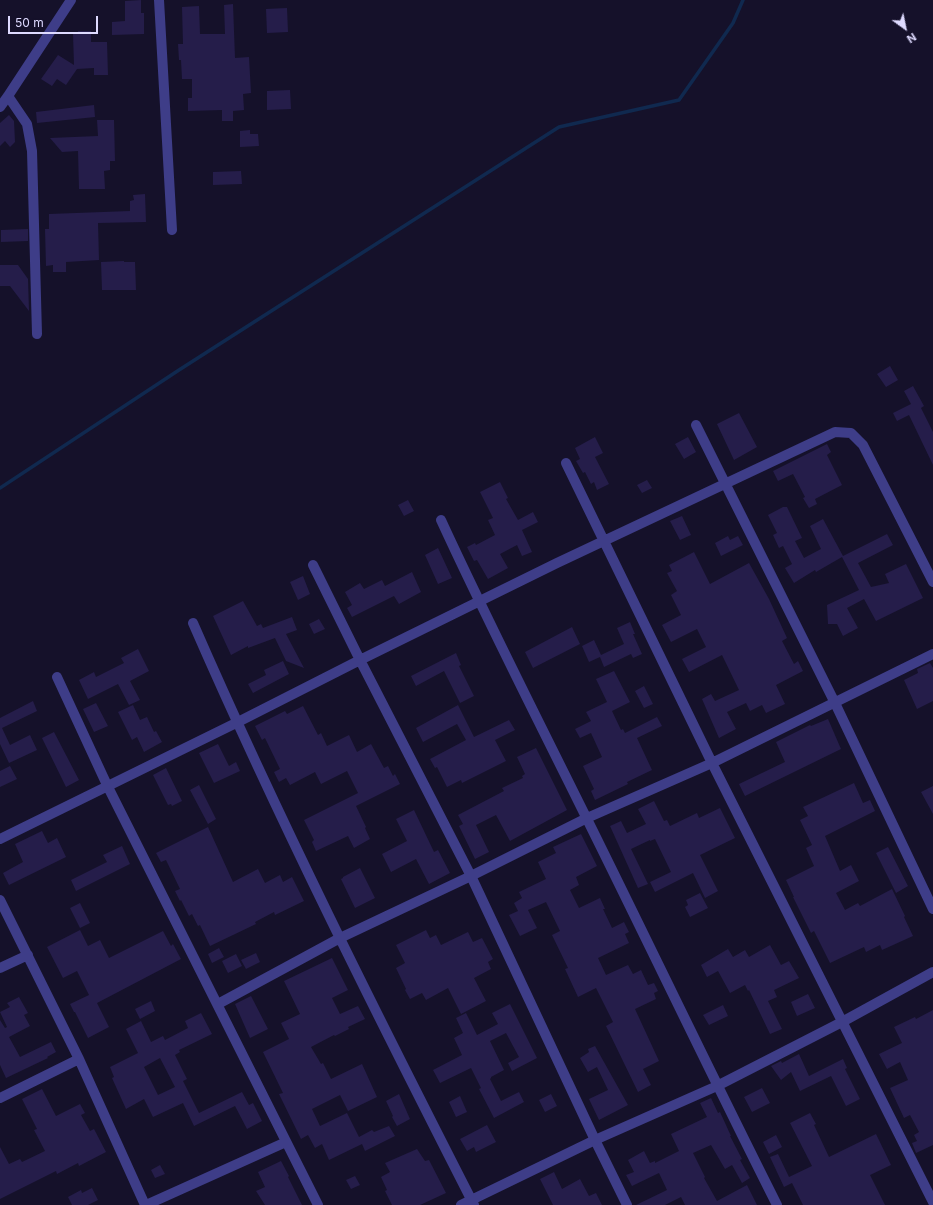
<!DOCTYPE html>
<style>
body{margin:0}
#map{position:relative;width:933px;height:1205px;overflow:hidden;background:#15112a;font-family:Inter,sans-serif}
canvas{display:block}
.north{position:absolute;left:885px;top:8px;width:40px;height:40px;-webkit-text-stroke:3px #15112a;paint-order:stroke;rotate:147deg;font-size:11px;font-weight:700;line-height:16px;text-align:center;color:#dedaff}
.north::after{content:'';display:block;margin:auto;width:14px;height:18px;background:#dedaff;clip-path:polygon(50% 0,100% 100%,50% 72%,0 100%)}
.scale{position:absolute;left:8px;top:16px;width:90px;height:18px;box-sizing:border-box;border:2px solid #dedaff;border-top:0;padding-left:5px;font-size:12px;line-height:14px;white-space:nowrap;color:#dedaff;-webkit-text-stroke:3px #15112a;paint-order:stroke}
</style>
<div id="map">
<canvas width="933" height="1205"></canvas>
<div class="north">N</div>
<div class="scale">50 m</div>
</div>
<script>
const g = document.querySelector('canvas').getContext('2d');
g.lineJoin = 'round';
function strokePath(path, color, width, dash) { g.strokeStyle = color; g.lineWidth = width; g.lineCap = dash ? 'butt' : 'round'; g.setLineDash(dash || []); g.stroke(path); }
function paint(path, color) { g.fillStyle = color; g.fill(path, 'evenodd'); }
strokePath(new Path2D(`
 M0 488 179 370 559 127 679 100 733 23 743 0`), '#10294f', 3.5);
paint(new Path2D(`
 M141 0V13H144V34L112 35V22L125 21V1Z
 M233 4 235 58 249 57 251 93 243 94 244 110 233 111V121H222V110L188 111V98H192V79H182L181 60H179L178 44H183L182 7 199 6 200 34H225L224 5Z
 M287 8 288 32 267 33 266 9Z
 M78 31H91V42H107L108 75H94V68L77 69 66 85 57 79 52 86 41 79 58 55 74 65 73 34H78Z
 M290 90 291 109 267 110V91Z
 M94 105 95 117 37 123 36 112Z
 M9 115 14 121 15 142 10 147 5 141 0 146V123Z
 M97 120H114L115 161H110V170L104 171 105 189H79L78 151 62 152 50 138 98 136Z
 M250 130V134H258L259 146 240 147V131Z
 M241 171 242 184 213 185V172Z
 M145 194 146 222 98 223 99 260 66 262V272H53V265L46 266 45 229H49V214L130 211V201L134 200 133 195Z
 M28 229V241L1 242V230Z
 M124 261V262H135L136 290H102L101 262Z
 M0 265H18L28 279 29 311 10 286H0Z
 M890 366 898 380 886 387 877 374Z
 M913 386 924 406 921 408 933 432V465L909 415 897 421 893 413 911 404 904 391Z
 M739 413 757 447 734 460 717 424Z
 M595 437 603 453 595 457 609 484 597 490 594 482 591 484 585 472 583 473 576 461 580 459 575 448Z
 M688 437 696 452 684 459 675 444Z
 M827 444 831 452 827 455 842 485 815 499 817 504 809 508 803 498 805 497 793 474 778 481 773 471Z
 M647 480 652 488 642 493 637 485Z
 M500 482 508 498 506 499 518 520 533 512 538 522 522 530 532 552 522 556 517 545 500 554 508 568 488 579 477 560 474 561 467 547 475 543 476 545 495 535 488 520 493 518 480 492Z
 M408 500 414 511 404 516 398 505Z
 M783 507H787L802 538 795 541 804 558 821 549 810 526 823 519 843 556 887 534 893 545 858 563 871 587 889 583 885 574 906 564 923 598 876 621 864 599 847 608 858 628 843 636 837 624H828L827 605 859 590 842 557 816 572 815 570 794 583 785 568 792 564 783 546 779 548 773 535 777 533 768 515Z
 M682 516 691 535 680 540 670 521Z
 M728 536 730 540 738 536 743 545 721 556 715 543Z
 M438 548 452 578 438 584 425 555Z
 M694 552 710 584 749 563 769 599 787 638 782 641 794 664 798 661 803 671 776 685 785 704 766 713 762 705 750 711 746 703 727 712 736 729 719 738 702 699 711 694 715 701 739 690 722 655 689 672 682 659 706 647 697 629 671 642 662 625 681 615 671 595 677 591 667 573 672 571 669 565Z
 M412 572 421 592 399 604 394 596 352 617 347 608 352 605 345 592 360 583 364 589 382 580 385 586Z
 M303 576 310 594 298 600 290 582Z
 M243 601 257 626 261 624 263 628 292 617 297 630 286 634 304 668 286 661 275 638 248 648V646L231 655 213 616Z
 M319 619 325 629 314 634 309 624Z
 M630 622 635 634H633L642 654 633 658 631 654 604 667 600 657 589 662 582 646 594 640 601 655 624 644 617 628Z
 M572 627 580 644 533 668 525 652Z
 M138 649 149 671 130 681 140 700 129 705 118 684 88 699 79 680 94 672 96 677 124 663 121 658Z
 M456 653 461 665 459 666 474 696 460 703 444 671 416 686 411 676Z
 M283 661 289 674 253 693 248 684 266 675 264 670Z
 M930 663 933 668V701L917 709 904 680 918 673 917 669Z
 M614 671 630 702 612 711 621 730 623 729 625 733 657 717 662 726 637 738 652 770 627 782 628 784 595 800 591 791 594 789 583 766 602 757 591 733 580 738 575 729 591 721 586 712 607 702 596 679Z
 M644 686 653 704 644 708 635 691Z
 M33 701 37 711 2 728 10 745 30 735 37 750 9 763 0 744V718Z
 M96 703 108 726 94 732 83 709Z
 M133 705 140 720 147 717 154 732 156 731 162 742 144 752 137 737 132 740 118 712Z
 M458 705 474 737 509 720 515 730 495 740 506 761 462 783 461 780 447 787 437 767 435 768 430 759 466 740 457 724 423 742 416 728Z
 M303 706 318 735 321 733 327 746 349 735 357 752 371 744 384 768 388 766 393 776 395 774 400 784 356 806 366 827 365 828 370 839 354 848 348 836 316 851 312 842 314 840 304 820 358 793 347 771 321 784 315 772 290 785 286 778 279 782 274 772 280 769 265 738 262 740 255 726 285 711 287 714Z
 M828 719 841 749 745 796 739 784 785 762 776 742 810 725 811 726Z
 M54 732 79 780 66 787 42 738Z
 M218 744 229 766 236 762 240 771 214 783 199 753Z
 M536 748 567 810 510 841 496 815 476 825 489 852 475 859 459 826 463 824 458 815 504 791 502 788 523 778 522 776 525 774 517 757Z
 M10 766 17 779 0 787V771Z
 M166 768 182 801 172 806 171 804 168 805 153 775Z
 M854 783 863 803 870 800 875 811 825 836 840 871 851 865 859 881 836 893 845 910 858 903 860 906 892 889 905 916 904 917 913 936 882 950 880 945 866 952 864 947 830 963 814 931 811 933 793 897H794L786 880 814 866 806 848 812 845 800 820 808 816 803 807Z
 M199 785 216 819 208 824 190 790Z
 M933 786V814L921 792Z
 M654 801 664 821 667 820 670 826 697 813 699 818 720 808 735 838 700 855 718 891 705 898 693 873 655 892 650 882 671 872 655 839 650 841V840L631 849 648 884 638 888 610 826 621 821 627 833 646 824 638 809Z
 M414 810 434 852 438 850 450 873 429 884 416 859 391 872 382 854 407 841 396 819Z
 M208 827 233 882 258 869 265 883 280 875 283 882 292 877 304 901 275 915 274 912 255 922 256 924 210 946 200 925 198 926 192 914 189 916 181 900 180 901 175 891 180 889 166 860 161 862 156 853Z
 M42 831 48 843 57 838 66 857 9 885 3 873 23 862 15 844Z
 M581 834 597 866 576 877 579 885 570 890 579 908 600 898 605 909H603L612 928 624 922 629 932 625 934 629 943 598 958 606 975 628 965 633 974 641 970 648 985 654 983 658 991 654 993 656 999 635 1009 659 1061 643 1069 651 1085 638 1092 606 1026 613 1022 596 988 578 997 565 969 568 968 552 935 560 931 546 902 528 910 537 928 520 936 509 915 518 911 514 903 522 898 519 892 546 879 538 862 556 853 553 847Z
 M122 846 130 864 76 891 71 880 107 862 103 855Z
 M888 847 908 886 896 893 876 853Z
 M360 868 375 898 355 908 341 879 343 878V877Z
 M700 893 708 908 690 917 685 907 688 905 686 900Z
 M80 903 90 923 80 928 70 908Z
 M80 930 88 946 100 940 109 958 163 931 171 946 173 944 181 959 97 1003 109 1027 88 1038 75 1012H74L70 1004 89 995 77 971 63 978 47 947Z
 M426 930 430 938 436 935 441 945 468 932 473 942 482 938 493 959 488 962 491 969 474 978 486 1001 461 1014 448 988 426 1000 422 993 410 999 405 990 406 989 396 968 405 963 396 945Z
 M770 945 781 965 789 961 799 978 774 990 777 997 768 1001 782 1029 770 1034 749 990 748 991 745 985 730 993 718 971 707 977 701 965 728 949 733 957 745 950 749 957Z
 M219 948 224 957 212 963 208 954Z
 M256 953 260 962 246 969 241 960Z
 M236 954 242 966 228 973 222 961Z
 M332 958 348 990 332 998 340 1014 358 1006 365 1019 348 1027 349 1029 335 1036 334 1035 311 1047 321 1064 323 1063 331 1079 362 1064 377 1097 348 1111 340 1095 312 1109 320 1126 347 1113 359 1137 372 1130 374 1132 389 1126 395 1136 365 1151 362 1144 329 1160 322 1144 315 1148 308 1135 301 1139 279 1094 283 1093 263 1052 289 1039 281 1023 300 1014 284 981Z
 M808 994 815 1008 797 1016 791 1002Z
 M251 996 268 1029 250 1038 235 1004Z
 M19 997 28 1013 24 1015 30 1026 9 1037 20 1057 51 1042 56 1052 47 1057 48 1058 6 1078 0 1065V1020L5 1028 7 1027 0 1012 10 1007 7 1003Z
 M151 1001 155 1011 140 1019 135 1009Z
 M510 1004 537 1058 512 1071 508 1063 519 1057 506 1033 490 1041 504 1070 491 1077V1078L490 1079 501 1101 519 1092 524 1102 494 1118 479 1089 481 1088 471 1068 440 1083 433 1070 462 1055 454 1038 463 1033 456 1018 466 1013 477 1035 498 1024 492 1013Z
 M723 1005 728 1016 709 1025 703 1015Z
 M933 1010V1145L916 1153 912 1143 917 1141 914 1135 919 1132 910 1115 904 1118 890 1088 908 1080 900 1062 887 1069 879 1054 902 1043 894 1027 915 1017 916 1019Z
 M201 1013 212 1034 179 1050 180 1052 175 1055 187 1079 183 1081 199 1113 242 1092 249 1105 253 1103 262 1121 247 1129 235 1106 194 1126 183 1103 153 1117 144 1099 126 1109 112 1078 114 1077 110 1067 138 1053 126 1029 141 1021 151 1042 163 1036 165 1040 188 1028 185 1021ZM160 1058 175 1087 158 1095 144 1067Z
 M595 1046 628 1105 599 1120 589 1099 608 1090 597 1067 588 1072 580 1058 589 1052 588 1049Z
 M799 1054 809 1076 843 1059 847 1068 845 1069 860 1099 846 1106 831 1076 800 1091 791 1072 781 1080 771 1066 781 1061 782 1063Z
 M762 1088 770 1103 752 1112 744 1097Z
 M42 1089 56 1116 80 1104 85 1113 81 1115 90 1131 94 1129 106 1152 79 1166 78 1163 57 1174 56 1171 0 1199V1147L9 1164 20 1159 22 1162 45 1151 34 1130 37 1129 22 1099Z
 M399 1094 410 1119 397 1126 392 1117 393 1116 386 1101Z
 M551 1094 557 1106 545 1112 539 1100Z
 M460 1096 467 1112 456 1117 449 1102Z
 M711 1098 718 1113 720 1112 731 1136H730L742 1159 740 1160 750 1178 742 1183 732 1165 725 1169 711 1145 693 1153 705 1177 704 1178 717 1201 747 1185 757 1205H685L681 1197 665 1205H636L667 1190 659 1173 632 1186 626 1175 634 1172 628 1160 644 1151 650 1163 655 1161V1163L679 1151 671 1134 707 1117 700 1103Z
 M810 1113 816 1124 814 1125 829 1157 876 1134 891 1165 870 1175 885 1205H803L792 1183 784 1187 770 1157 778 1154 789 1177 812 1166 790 1123Z
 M487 1125 496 1142 476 1152 474 1147 467 1151 460 1139Z
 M776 1135 782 1147 769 1154 763 1142Z
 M417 1149 425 1161 429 1160 446 1193 420 1205H392L385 1191 387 1190 381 1177 390 1172 385 1163Z
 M281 1161 289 1176 288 1177 302 1205H265L256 1191 265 1187 258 1172Z
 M160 1165 165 1174 155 1178 151 1170Z
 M554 1172 562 1189 580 1179 589 1196 596 1193 602 1205H553L540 1179Z
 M355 1176 360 1185 351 1189 346 1180Z
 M92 1188 98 1200 88 1205H72L68 1197 81 1190 82 1193Z`), '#251d4a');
strokePath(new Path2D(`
 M159 0 172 230
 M8 96 27 124 32 151 37 334
 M0 107 8 96 71 0
 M696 425 835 703 933 909
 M566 463 712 763 933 1202
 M441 520C487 620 537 718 586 817 650 946 712 1076 777 1205
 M313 565 360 660 471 876 595 1140 627 1205
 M193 623C279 820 376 1013 474 1205
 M57 677 107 785 318 1205
 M0 839 236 723 360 660 557 563 835 432 851 433 863 445 933 582
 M0 900 79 1059 145 1205
 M0 968 28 955
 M218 1004 340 938 471 876 587 818 712 763 933 654
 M0 1098 79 1059
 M146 1205 286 1142
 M461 1205 595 1140 717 1086 842 1022 933 972`), '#3e3d88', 10);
</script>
